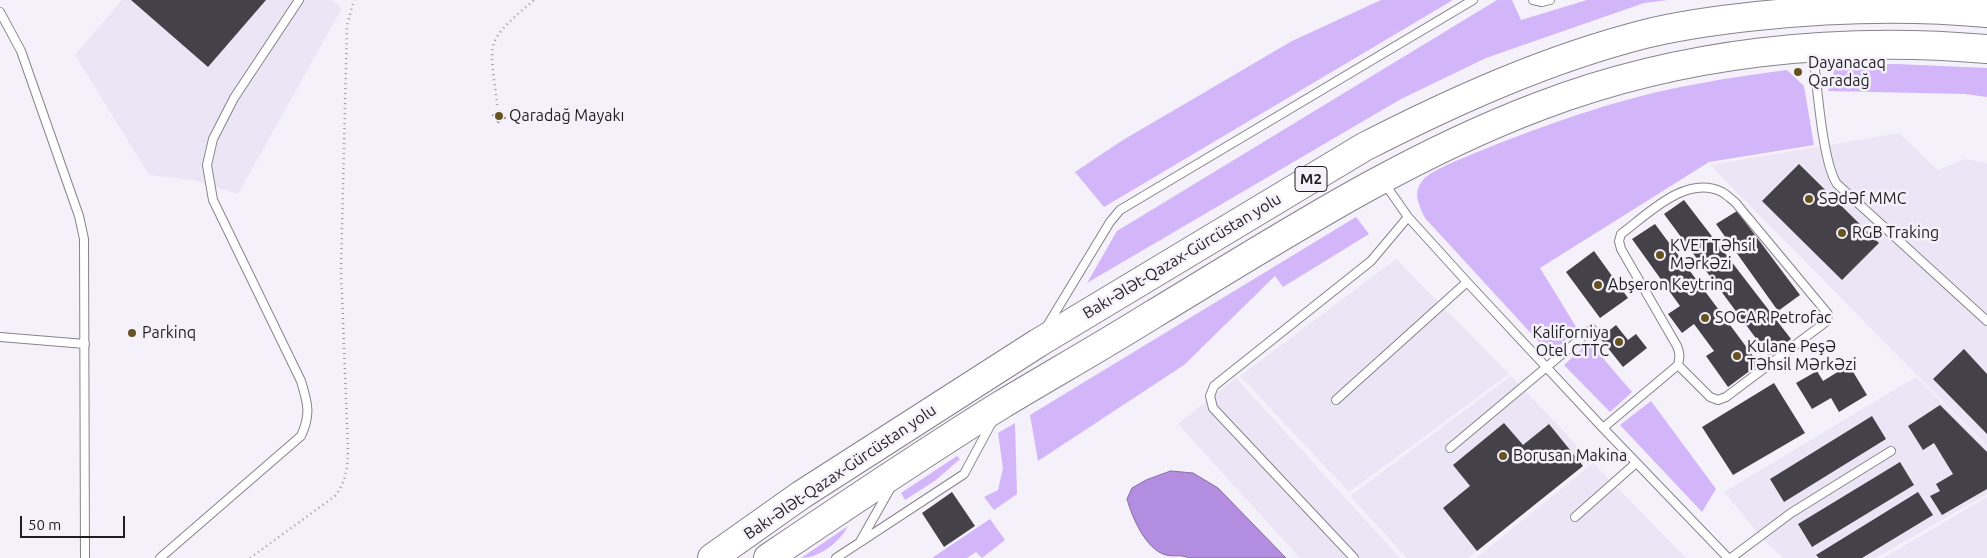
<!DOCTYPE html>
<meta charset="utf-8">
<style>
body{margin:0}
#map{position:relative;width:1987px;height:558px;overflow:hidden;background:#f5f1fb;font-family:Ubuntu,sans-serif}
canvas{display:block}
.scale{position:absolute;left:20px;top:516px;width:105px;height:22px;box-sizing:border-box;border:2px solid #1e1d20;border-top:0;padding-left:6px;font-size:15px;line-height:18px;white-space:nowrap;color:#1e1d20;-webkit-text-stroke:4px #f5f1fb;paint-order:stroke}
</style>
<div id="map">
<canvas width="1987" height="558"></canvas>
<div class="scale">50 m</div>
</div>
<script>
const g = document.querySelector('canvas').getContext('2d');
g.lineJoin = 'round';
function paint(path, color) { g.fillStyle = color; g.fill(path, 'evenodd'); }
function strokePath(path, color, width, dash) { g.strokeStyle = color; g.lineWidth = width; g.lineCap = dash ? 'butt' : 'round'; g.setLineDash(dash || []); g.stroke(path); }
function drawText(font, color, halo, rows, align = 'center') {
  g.font = font + ' Ubuntu,sans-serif'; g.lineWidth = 5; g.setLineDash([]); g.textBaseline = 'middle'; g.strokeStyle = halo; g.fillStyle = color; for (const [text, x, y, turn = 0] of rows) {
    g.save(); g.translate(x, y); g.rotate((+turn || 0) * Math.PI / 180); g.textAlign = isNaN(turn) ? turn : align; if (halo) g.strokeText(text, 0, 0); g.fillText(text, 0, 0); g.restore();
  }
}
paint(new Path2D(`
 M122 0H331L342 8 238 194 193 180 149 175 75 55Z
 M1899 133 1938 170 1964 159 1987 163V446L1710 165Z
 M1396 259 1509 374 1349 492 1240 376Z
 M1511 376 1590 459 1468 558H1407L1350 496Z
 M1916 377 1987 448V494L1876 558H1783L1761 537 1724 492Z
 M1236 378 1400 558H1300L1178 424Z
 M1593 463 1686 558H1476Z
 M1987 497V558H1883Z`), '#ebe5f5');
paint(new Path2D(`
 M1381 0H1453L1104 207 1075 172 1123 140 1292 41Z
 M1497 0H1512L1521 20 1587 0H1668L1644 3 1486 58 1401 99 1087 283 1117 231Z
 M1897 64 1987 68V97L1965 94 1828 91 1836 65Z
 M1787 70 1804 86 1814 145 1709 162 1540 268 1578 330 1550 354 1425 218C1419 205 1412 193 1423 180 1429 171 1468 156 1480 151 1550 123 1622 97 1697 84 1727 78 1757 74 1787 70Z
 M1356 217 1369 234 1283 287 1275 276 1184 365 1038 461 1030 415Z
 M1589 342 1632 392 1610 412 1564 365Z
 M1651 401 1716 489 1702 512 1620 425Z
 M1015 423 1017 494 994 510 984 497 998 490 1003 468 998 433Z
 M957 456 960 459 936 480 905 500 901 493Z
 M990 519 1005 540 982 558 976 552 967 558H932Z
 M848 526C840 542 819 558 801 558Z`), '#d3b6f9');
const water = new Path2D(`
 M1171 471 1193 473 1218 488 1286 558H1189C1181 554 1174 557 1166 555 1146 550 1132 517 1127 499L1132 488 1146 480Z`);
paint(water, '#b38de0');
strokePath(water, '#866ba6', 1);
paint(new Path2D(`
 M131 0H266L208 67Z
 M500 110 506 118 498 123 492 115Z
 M1799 164 1879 243 1842 280 1762 201Z
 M1684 200 1791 339 1769 356 1664 214Z
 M1737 211 1800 295 1778 311 1716 224Z
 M1655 224 1759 364 1728 387 1706 356 1714 351 1694 324 1682 333 1668 314 1680 306 1632 239Z
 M1594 251 1628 298 1600 318 1566 272Z
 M1616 325 1628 340 1636 334 1647 348 1623 367 1600 338Z
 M1964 349 1987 374V434L1933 379Z
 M1849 365 1867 395 1839 412 1831 398 1812 409 1796 383 1817 371 1823 381Z
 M1774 383 1805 433 1733 475 1702 427Z
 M1940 405 1987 452V489L1942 515 1930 496 1940 491 1936 484 1953 474 1934 443 1923 450 1908 426Z
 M1872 416 1886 439 1784 502 1770 479Z
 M1504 423 1523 445 1549 424 1583 466 1477 551 1443 508 1470 486 1453 465Z
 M1900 462 1914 485 1812 547 1798 524Z
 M952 492 975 526 944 547 922 513Z
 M1918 492 1933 515 1862 558H1819L1816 555Z`), '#444148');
const lane = new Path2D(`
 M1533 0 1542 2 1550 0
 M0 12 21 51 79 216 84 239 85 558
 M1813 52C1817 82 1822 162 1837 184L1987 321
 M1385 184 1408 217 1467 282 1603 428 1728 558
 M1047 326 1110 222 1120 210 1473 0
 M0 337 85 344
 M1336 400 1467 282
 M1603 428 1678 365C1680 357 1680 353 1677 346L1621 249 1619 241 1621 234C1648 214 1686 174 1722 192 1727 195 1731 199 1735 202L1828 314 1827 321 1726 397 1718 400 1710 397 1678 365
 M1450 448 1592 329
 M1575 517 1636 463
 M861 540 891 487
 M160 558 301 436C311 414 308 404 301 381L213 200 207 165 213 139 234 98 299 0
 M836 558 964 474 992 422
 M1354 558 1213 408 1210 396 1214 386 1371 261 1408 217
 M1731 558 1791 513 1891 451`);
const highway = new Path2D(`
 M712 558 801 495 1038 343 1364 147C1454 101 1547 59 1645 34 1681 25 1719 20 1757 16 1833 8 1911 6 1987 13
 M768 558C845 506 922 454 1001 405 1051 375 1102 346 1152 315 1278 239 1402 158 1540 106 1681 52 1837 36 1987 49`);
strokePath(lane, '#86838b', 10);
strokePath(highway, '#86838b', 30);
strokePath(new Path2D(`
 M497 105C496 88 489 58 494 43 499 28 522 11 534 0
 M250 558 335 496C347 480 347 469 348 450L341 270 347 25 354 0`), '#9a989f', 2.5, [1, 4]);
strokePath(lane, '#fff', 8);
strokePath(highway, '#fff', 28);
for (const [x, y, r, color] of [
 [1798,72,5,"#665321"],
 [499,116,5,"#665321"],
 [1809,199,5,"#665321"],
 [1842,233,5,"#665321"],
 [1660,255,5,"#665321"],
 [1598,285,5,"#665321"],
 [1705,318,5,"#665321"],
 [132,333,5,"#665321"],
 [1619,342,5,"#665321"],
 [1737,356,5,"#665321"],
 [1503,456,5,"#665321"]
]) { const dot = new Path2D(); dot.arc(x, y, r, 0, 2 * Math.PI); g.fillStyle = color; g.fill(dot); strokePath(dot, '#f5f1fb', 2); }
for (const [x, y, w] of [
 [1311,179,32]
]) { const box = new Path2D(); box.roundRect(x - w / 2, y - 12.5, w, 25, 4); g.fillStyle = '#f5f1fb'; g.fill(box); strokePath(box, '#1e1d20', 1); }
drawText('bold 15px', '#1e1d20', null, [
 ["M2",1311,179]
]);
drawText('16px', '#1e1d20', '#f5f1fb', [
 ["Dayanacaq",1808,63],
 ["Qaradağ",1808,81],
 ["Qaradağ Mayakı",509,116],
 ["Sədəf MMC",1819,199],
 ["RGB Traking",1852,233],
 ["KVET Təhsil",1670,246],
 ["Mərkəzi",1670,264],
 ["Abşeron Keytrinq",1608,285],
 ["SOCAR Petrofac",1715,318],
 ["Parkinq",142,333],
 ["Kaliforniya",1609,333,"right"],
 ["Otel CTTC",1609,351,"right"],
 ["Kulane Peşə",1747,347],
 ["Təhsil Mərkəzi",1747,365],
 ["Borusan Makina",1513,456]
], 'left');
drawText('16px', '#1e1d20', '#f5f1fb', [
 ["Bakı-Ələt-Qazax-Gürcüstan yolu",1182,256,-31],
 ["Bakı-Ələt-Qazax-Gürcüstan yolu",840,472,-34]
]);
</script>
